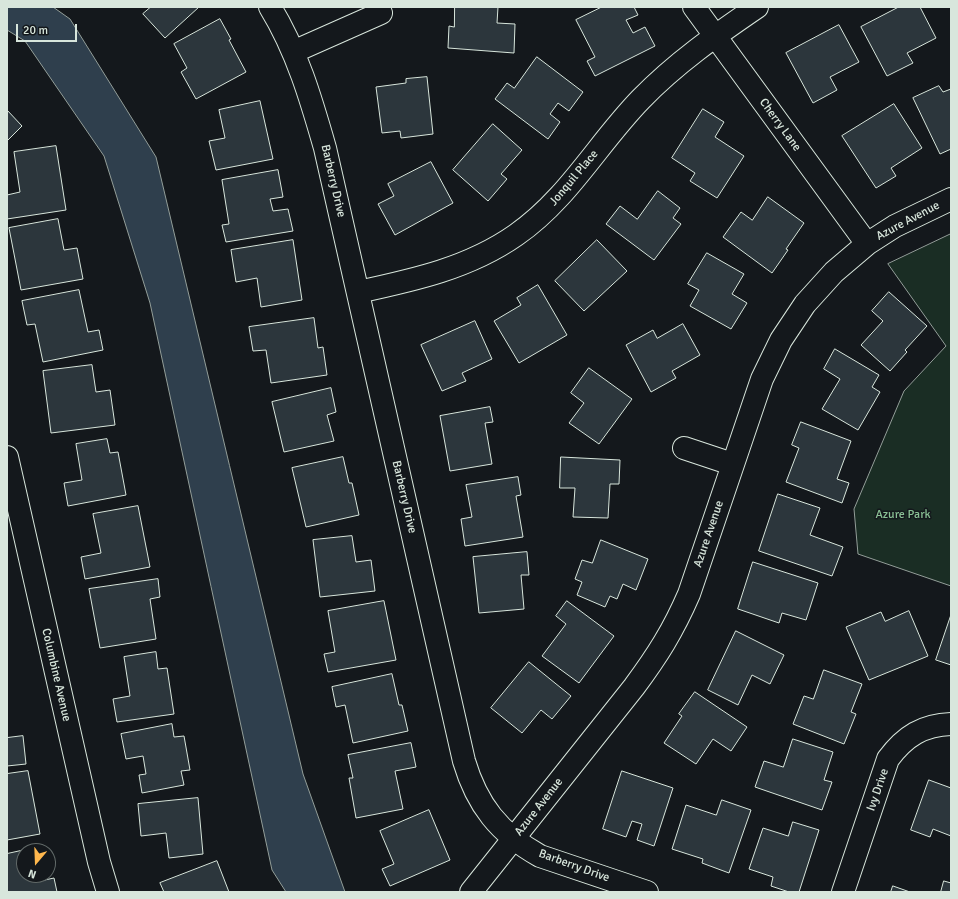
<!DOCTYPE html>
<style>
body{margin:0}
#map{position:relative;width:958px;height:899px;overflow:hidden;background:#14181c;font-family:Signika,sans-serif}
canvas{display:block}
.frame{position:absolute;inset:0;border:8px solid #d8e6dc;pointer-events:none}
.north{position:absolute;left:16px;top:843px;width:40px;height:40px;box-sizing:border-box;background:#14181c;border:1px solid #626a69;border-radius:50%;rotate:199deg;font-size:11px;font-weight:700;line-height:16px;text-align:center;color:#d8e6dc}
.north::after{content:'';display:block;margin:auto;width:14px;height:18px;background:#ffb74d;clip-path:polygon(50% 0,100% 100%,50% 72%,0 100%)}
.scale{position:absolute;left:16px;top:24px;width:61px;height:18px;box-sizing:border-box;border:2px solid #d8e6dc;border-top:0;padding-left:5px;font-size:12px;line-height:14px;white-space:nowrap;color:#d8e6dc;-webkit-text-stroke:3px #14181c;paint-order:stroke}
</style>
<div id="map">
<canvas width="958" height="899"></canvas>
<div class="frame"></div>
<div class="north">N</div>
<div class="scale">20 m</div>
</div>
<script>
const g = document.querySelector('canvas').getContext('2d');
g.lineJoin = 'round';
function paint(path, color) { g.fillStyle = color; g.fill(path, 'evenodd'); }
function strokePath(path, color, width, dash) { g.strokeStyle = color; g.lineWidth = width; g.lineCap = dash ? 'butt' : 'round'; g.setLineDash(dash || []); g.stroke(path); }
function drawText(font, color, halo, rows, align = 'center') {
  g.font = font + ' Signika,sans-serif'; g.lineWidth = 3; g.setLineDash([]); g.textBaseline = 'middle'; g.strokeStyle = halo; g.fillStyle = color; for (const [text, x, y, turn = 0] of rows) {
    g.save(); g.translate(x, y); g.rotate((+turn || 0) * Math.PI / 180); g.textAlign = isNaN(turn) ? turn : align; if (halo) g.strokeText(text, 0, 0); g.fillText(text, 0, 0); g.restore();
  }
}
const green = new Path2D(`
 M951 234V586L858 554 854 509 904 391 946 346 888 264Z`);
paint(green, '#1a2d24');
strokePath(green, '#939e99', 1);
const water = new Path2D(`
 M7 7H53L70 19 156 157 303 774 345 892H286L272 870 150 303 104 156 25 41 7 30Z`);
paint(water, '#2f3f4d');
strokePath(water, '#939e99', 1);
const building = new Path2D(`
 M151 7H199L165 38 143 14Z
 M455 7H498L497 23 515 24 514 53 448 48 449 26 454 27Z
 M602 7H634L638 15 626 20 633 33 645 27 655 46 595 76 587 61 595 57 576 20Z
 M899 7H920L936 38 907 53 913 63 887 76 861 27Z
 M220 19 231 39 229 40 246 72 196 99 181 72 187 68 174 44Z
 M839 25 859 62 830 77 837 90 813 103 786 53Z
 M537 57 583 92 569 111 558 103 550 114 560 122 548 139 495 99 507 83 514 88Z
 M427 77 433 134 401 138 400 131 382 133 376 87 406 83V79Z
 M939 86 943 92 951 89V149L940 154 913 98Z
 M260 101 273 159 216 170 209 141 225 138 219 110Z
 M894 104 922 148 891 168 896 176 876 188 842 136Z
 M703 109 724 122 715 137 744 156 717 198 690 181 695 173 672 158Z
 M7 110 22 126 7 141Z
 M493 124 522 150 501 174 507 179 488 201 453 170Z
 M56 146 66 210 7 219V195L20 192 14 152Z
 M431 162 453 203 395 235 378 204 394 196 388 184Z
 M278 170 283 197 270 199 273 211 288 209 293 231 226 242 222 225 229 224 222 180Z
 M658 191 680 208 673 218 681 224 654 260 606 224 620 206 637 219Z
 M768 197 804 223 786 249 788 250 772 273 723 237 741 212 752 220Z
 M58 219 64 250 77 248 83 279 21 290 9 228Z
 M293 240 302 300 261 307 257 278 236 282 231 250Z
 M597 240 627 271 584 311 555 281Z
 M707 253 744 274 732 294 747 303 731 329 690 306 699 290 688 284Z
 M538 285 567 335 519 363 494 321 521 305 517 298Z
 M79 290 88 332 99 330 103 350 43 362 35 324 27 325 22 301Z
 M889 292 927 326 905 350 907 352 890 371 861 345 883 321 872 311Z
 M314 318 318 348 323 347 327 375 271 383 266 350 253 351 249 327Z
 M475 321 492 359 462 373 466 381 442 391 421 345Z
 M683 324 700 355 672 371 676 378 651 392 626 345 653 330 657 338Z
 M835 349 879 375 872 387 880 392 858 430 822 409 840 379 824 369Z
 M92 365 96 392 110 390 115 425 51 433 43 371Z
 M589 368 632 399 599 444 569 423 584 403 571 393Z
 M331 388 336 412 327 415 334 441 284 452 272 402Z
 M490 407 493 422 485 423 492 464 450 471 440 416Z
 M801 422 851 441 837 479 849 483 842 503 786 482 799 448 792 445Z
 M107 439 110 453 118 452 126 495 68 506 64 483 82 480 76 444Z
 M343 457 349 483H352L359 515 306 527 292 468Z
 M561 457 620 460 619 484H610L608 518 573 517 575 488H560Z
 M518 477 521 495 516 496 523 537 465 546 461 519 472 517 466 485Z
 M778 494 820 508 810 535 843 547 832 576 759 551Z
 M138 506 150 567 85 579 81 557 101 553 93 514Z
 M352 536 356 562 371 560 375 591 320 597 313 540Z
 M601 540 648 559 636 590 623 584 617 599 610 596 605 607 577 595 582 582 575 579 582 560 592 563Z
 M527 552 529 575H521L524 609 479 613 473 557Z
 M753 562 818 583 806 620 782 613 779 623 738 609Z
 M158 579 160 597 150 599 156 639 100 648 89 589Z
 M384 601 396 660 328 672 324 654 335 652 328 611Z
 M567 601 614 636 579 683 542 656 566 624 556 616Z
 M909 611 928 656 869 680 846 627 881 612 885 621Z
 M951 615V665L936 660Z
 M736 631 784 655 770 684 752 675 738 705 708 690Z
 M156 652 158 669 167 668 174 714 117 722 113 699 130 696 124 657Z
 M529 662 571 696 552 719 541 710 522 733 491 708Z
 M824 670 862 684 851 712 856 714 844 744 793 724 804 696 813 699Z
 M392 674 399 705H402L408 731 353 743 345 705 336 707 332 687Z
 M695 692 747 727 731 751 713 739 696 764 664 743 682 716 679 714Z
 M172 724 174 737 184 736 190 770 181 771 184 785 142 793 139 775 146 774 143 756 126 759 121 734Z
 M23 736 26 764 7 766V738Z
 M793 739 833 752 824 780 832 782 822 810 755 787 764 761 783 767Z
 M411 743 416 767 395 771 403 809 356 818 349 778H353L348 755Z
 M28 771 40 834 7 840V774Z
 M622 771 673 788 654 846 637 840 642 824 632 821 626 837 603 829Z
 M929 780 951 788V836L933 829 930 837 911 830Z
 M198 798 203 854 169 858 166 833 141 836 138 804Z
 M722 800 751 810 729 873 702 863 703 859 672 849 686 805 716 815Z
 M429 810 450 860 390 886 382 869 394 864 380 831Z
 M793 822 819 830 799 892H789L771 886 773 877 749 869 763 828 788 836Z
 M34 848V851H24V875H39L40 881 54 878 57 892H7V854Z
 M217 861 229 892H164L160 883Z
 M944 881 951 883V892H941Z
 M893 886 910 892H891Z`);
paint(building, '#2c363c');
strokePath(building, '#d8e6dc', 1);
const minor = new Path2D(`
 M270 7C297 51 311 99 325 148L464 761C477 805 499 833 540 856L647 892
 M694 7 867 244
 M293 52 381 13
 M358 292C414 280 469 268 516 235 568 199 598 143 641 99 676 63 716 35 757 7
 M684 448 732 464
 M7 457 99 862 108 892
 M471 892 634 687C657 656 673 631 689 594L762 379 781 340 805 304 834 272 867 244 895 226 951 199
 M843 892 888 759C905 736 923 725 951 724`);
strokePath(minor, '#d8e6dc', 24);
strokePath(minor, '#14181c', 22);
drawText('12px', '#d8e6dc', '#14181c', [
 ["Cherry Lane",780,125,54],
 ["Jonquil Place",574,178,-50],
 ["Barberry Drive",333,181,77],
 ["Azure Avenue",908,221,-28],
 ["Barberry Drive",404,497,77],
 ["Azure Avenue",709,534,-71],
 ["Columbine Avenue",56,675,77],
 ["Ivy Drive",878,790,-71],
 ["Azure Avenue",539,807,-52],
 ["Barberry Drive",574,866,20]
]);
drawText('12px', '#8ac095', '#14181c', [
 ["Azure Park",903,515]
]);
</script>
